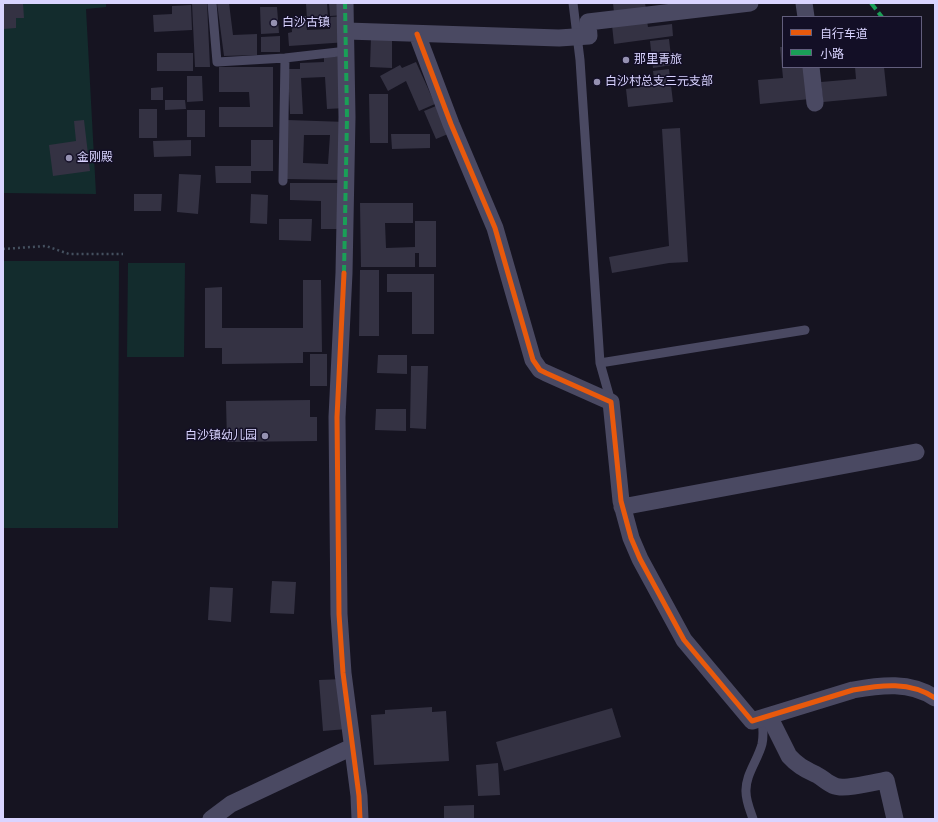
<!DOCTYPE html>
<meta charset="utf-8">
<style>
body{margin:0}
#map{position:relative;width:938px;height:822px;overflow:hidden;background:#161421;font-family:Arial,"Noto Sans SC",sans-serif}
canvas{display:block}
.frame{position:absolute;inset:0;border:4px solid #d9d4ff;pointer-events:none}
.legend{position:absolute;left:782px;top:16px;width:140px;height:52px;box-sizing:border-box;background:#130f26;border:1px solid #625e7d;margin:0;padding:5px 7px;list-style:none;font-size:12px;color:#d9d4ff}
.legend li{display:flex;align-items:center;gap:8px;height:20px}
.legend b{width:20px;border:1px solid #625e7d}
</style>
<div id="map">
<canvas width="938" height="822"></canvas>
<div class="frame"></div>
<ul class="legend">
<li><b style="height:5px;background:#e8590c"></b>自行车道</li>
<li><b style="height:5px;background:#1a9f57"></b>小路</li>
</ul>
</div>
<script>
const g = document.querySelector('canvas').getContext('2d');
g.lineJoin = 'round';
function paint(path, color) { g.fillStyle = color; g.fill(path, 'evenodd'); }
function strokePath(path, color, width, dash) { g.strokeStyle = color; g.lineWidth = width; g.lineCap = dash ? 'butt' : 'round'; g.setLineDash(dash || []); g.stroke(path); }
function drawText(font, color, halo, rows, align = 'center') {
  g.font = font + ' Arial,"Noto Sans SC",sans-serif'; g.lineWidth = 3; g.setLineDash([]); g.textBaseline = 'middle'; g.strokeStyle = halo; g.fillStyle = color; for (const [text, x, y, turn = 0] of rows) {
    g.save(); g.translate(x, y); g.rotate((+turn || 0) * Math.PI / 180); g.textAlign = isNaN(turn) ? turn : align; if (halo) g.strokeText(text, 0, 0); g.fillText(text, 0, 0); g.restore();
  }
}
paint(new Path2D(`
 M3 3H106V7L86 9 96 194 3 193Z
 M3 261H119L118 528H3Z
 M128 263H185L184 357H127Z`), '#132c2d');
paint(new Path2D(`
 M3 3H23L24 18H16V28L3 29Z
 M192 3H207L210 67H195Z
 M217 3H229L233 35 257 34V55L224 56Z
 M306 3H327L328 18 307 19Z
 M329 3H345L346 15 330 16Z
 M613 3H645L646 9 614 13Z
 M191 5 192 30 154 32 153 15 172 14V6Z
 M260 7H277L279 33 261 34Z
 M306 16 307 30 330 29V17L347 16 348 42 289 46 288 33 292 32 291 17Z
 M647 21 648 27 672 24 673 36 614 44 612 25Z
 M280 36V52H261V37Z
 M371 37H392V68L370 67Z
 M669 39 672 65 653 68 650 41Z
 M780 47H783V67H806L810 99 760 104 758 80 783 78Z
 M157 53H193V71H157Z
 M344 56 346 108 327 109 325 77 301 78 303 114H290L288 69H300V63L324 62V57Z
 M416 62 435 104 419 111 406 81 388 91 380 76 400 65 402 68Z
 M219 67H273V127H219V107H250L249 92H219Z
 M855 67H884L887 96 823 102 821 82 856 79Z
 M669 69 673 102 628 107 626 89 655 85 653 71Z
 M187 76H202L203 101 187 102Z
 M163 87V100H151V88Z
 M369 94H388V143H370Z
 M165 100H185L186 109 165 110Z
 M436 106 448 134 436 139 424 111Z
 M139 109H157V138H139Z
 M187 110H205V137H187Z
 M84 120 90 171 53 176 49 145 76 141 74 121Z
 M287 120 347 122 345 180 287 179ZM304 135H330L328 164 303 163Z
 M680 128 688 262 669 263 612 273 609 257 669 246 662 129Z
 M391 134H430V148L392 149Z
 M191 140V156L154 157 153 141Z
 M251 140H273V171H251V183H216L215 166H251Z
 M179 174 201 175 198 214 177 212Z
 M290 183H342L341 229H321V201L290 200Z
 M134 194H162L161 211H134Z
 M251 194 268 195 267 224 250 223Z
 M360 203H413V223H385L386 248 415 247V221H436V267H419V253H415V267H361Z
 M279 219H312L311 241 279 240Z
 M360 270H379V336H359Z
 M387 274H434V334H412V292H387Z
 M303 280H321L322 352H303V363L222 364V348H205V288L222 287V328H303Z
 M310 354H327V386H310Z
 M378 355H407V374L377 373Z
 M411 366H428L426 429 410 428Z
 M310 400V417H317V441L227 442 226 401Z
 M376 409H406V431L375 430Z
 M272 581 296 582 294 614 270 613Z
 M210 587 233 588 231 622 208 620Z
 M344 679 347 729 323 731 319 680Z
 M432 707V712L446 711 449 761 374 765 371 715 385 714V710Z
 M612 708 621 737 504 771 496 742Z
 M498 763 500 795 478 796 476 765Z
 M474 805V819H444V806Z`), '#343243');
strokePath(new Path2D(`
 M3 249 46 246 69 254H123`), '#44505f', 2.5, [2, 3]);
strokePath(new Path2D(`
 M212 3 217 62 285 58 347 51
 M573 3 580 60 600 363 611 402
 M283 181 285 58
 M600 363 805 330
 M753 819C750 810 746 801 746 792 745 775 758 760 762 744 764 735 763 727 762 718`), '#4a4962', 9);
strokePath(new Path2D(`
 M345 3 347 117 344 273 337 417 339 614 343 673 359 796 360 819
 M804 3 806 17
 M347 31 559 38 589 36 588 22 750 3
 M417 34 451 124 495 228 533 360 540 370 546 373 611 402 621 501 631 538 640 559 684 640 752 721 853 690C881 685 910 681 935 698
 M811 67 815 103
 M622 507 916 452
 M769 716 789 756C798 766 805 769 817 775 823 778 828 784 835 786 844 790 875 782 886 780L895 819
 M211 819 231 804 352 747`), '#4a4962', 17);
strokePath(new Path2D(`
 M871 3 882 17
 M344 273 347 117 345 3`), '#1a9f57', 4, [8, 4]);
strokePath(new Path2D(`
 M417 34 451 124 495 228 533 360 540 370 546 373 611 402 621 501 631 538 640 559 684 640 752 721 853 690C881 685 910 681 935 698
 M344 273 337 417 339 614 343 673 359 796 360 819`), '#e8590c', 5);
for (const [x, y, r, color] of [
 [274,23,4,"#9591b1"],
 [626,60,4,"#9591b1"],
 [597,82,4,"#9591b1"],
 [69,158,4,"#9591b1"],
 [265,436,4,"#9591b1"]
]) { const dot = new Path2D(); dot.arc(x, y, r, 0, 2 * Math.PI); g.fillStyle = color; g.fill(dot); strokePath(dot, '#130f26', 1.5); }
drawText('12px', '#d9d4ff', '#130f26', [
 ["白沙古镇",282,23],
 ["那里青旅",634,60],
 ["白沙村总支三元支部",605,82],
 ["金刚殿",77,158],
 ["白沙镇幼儿园",257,436,"right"]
], 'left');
</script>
